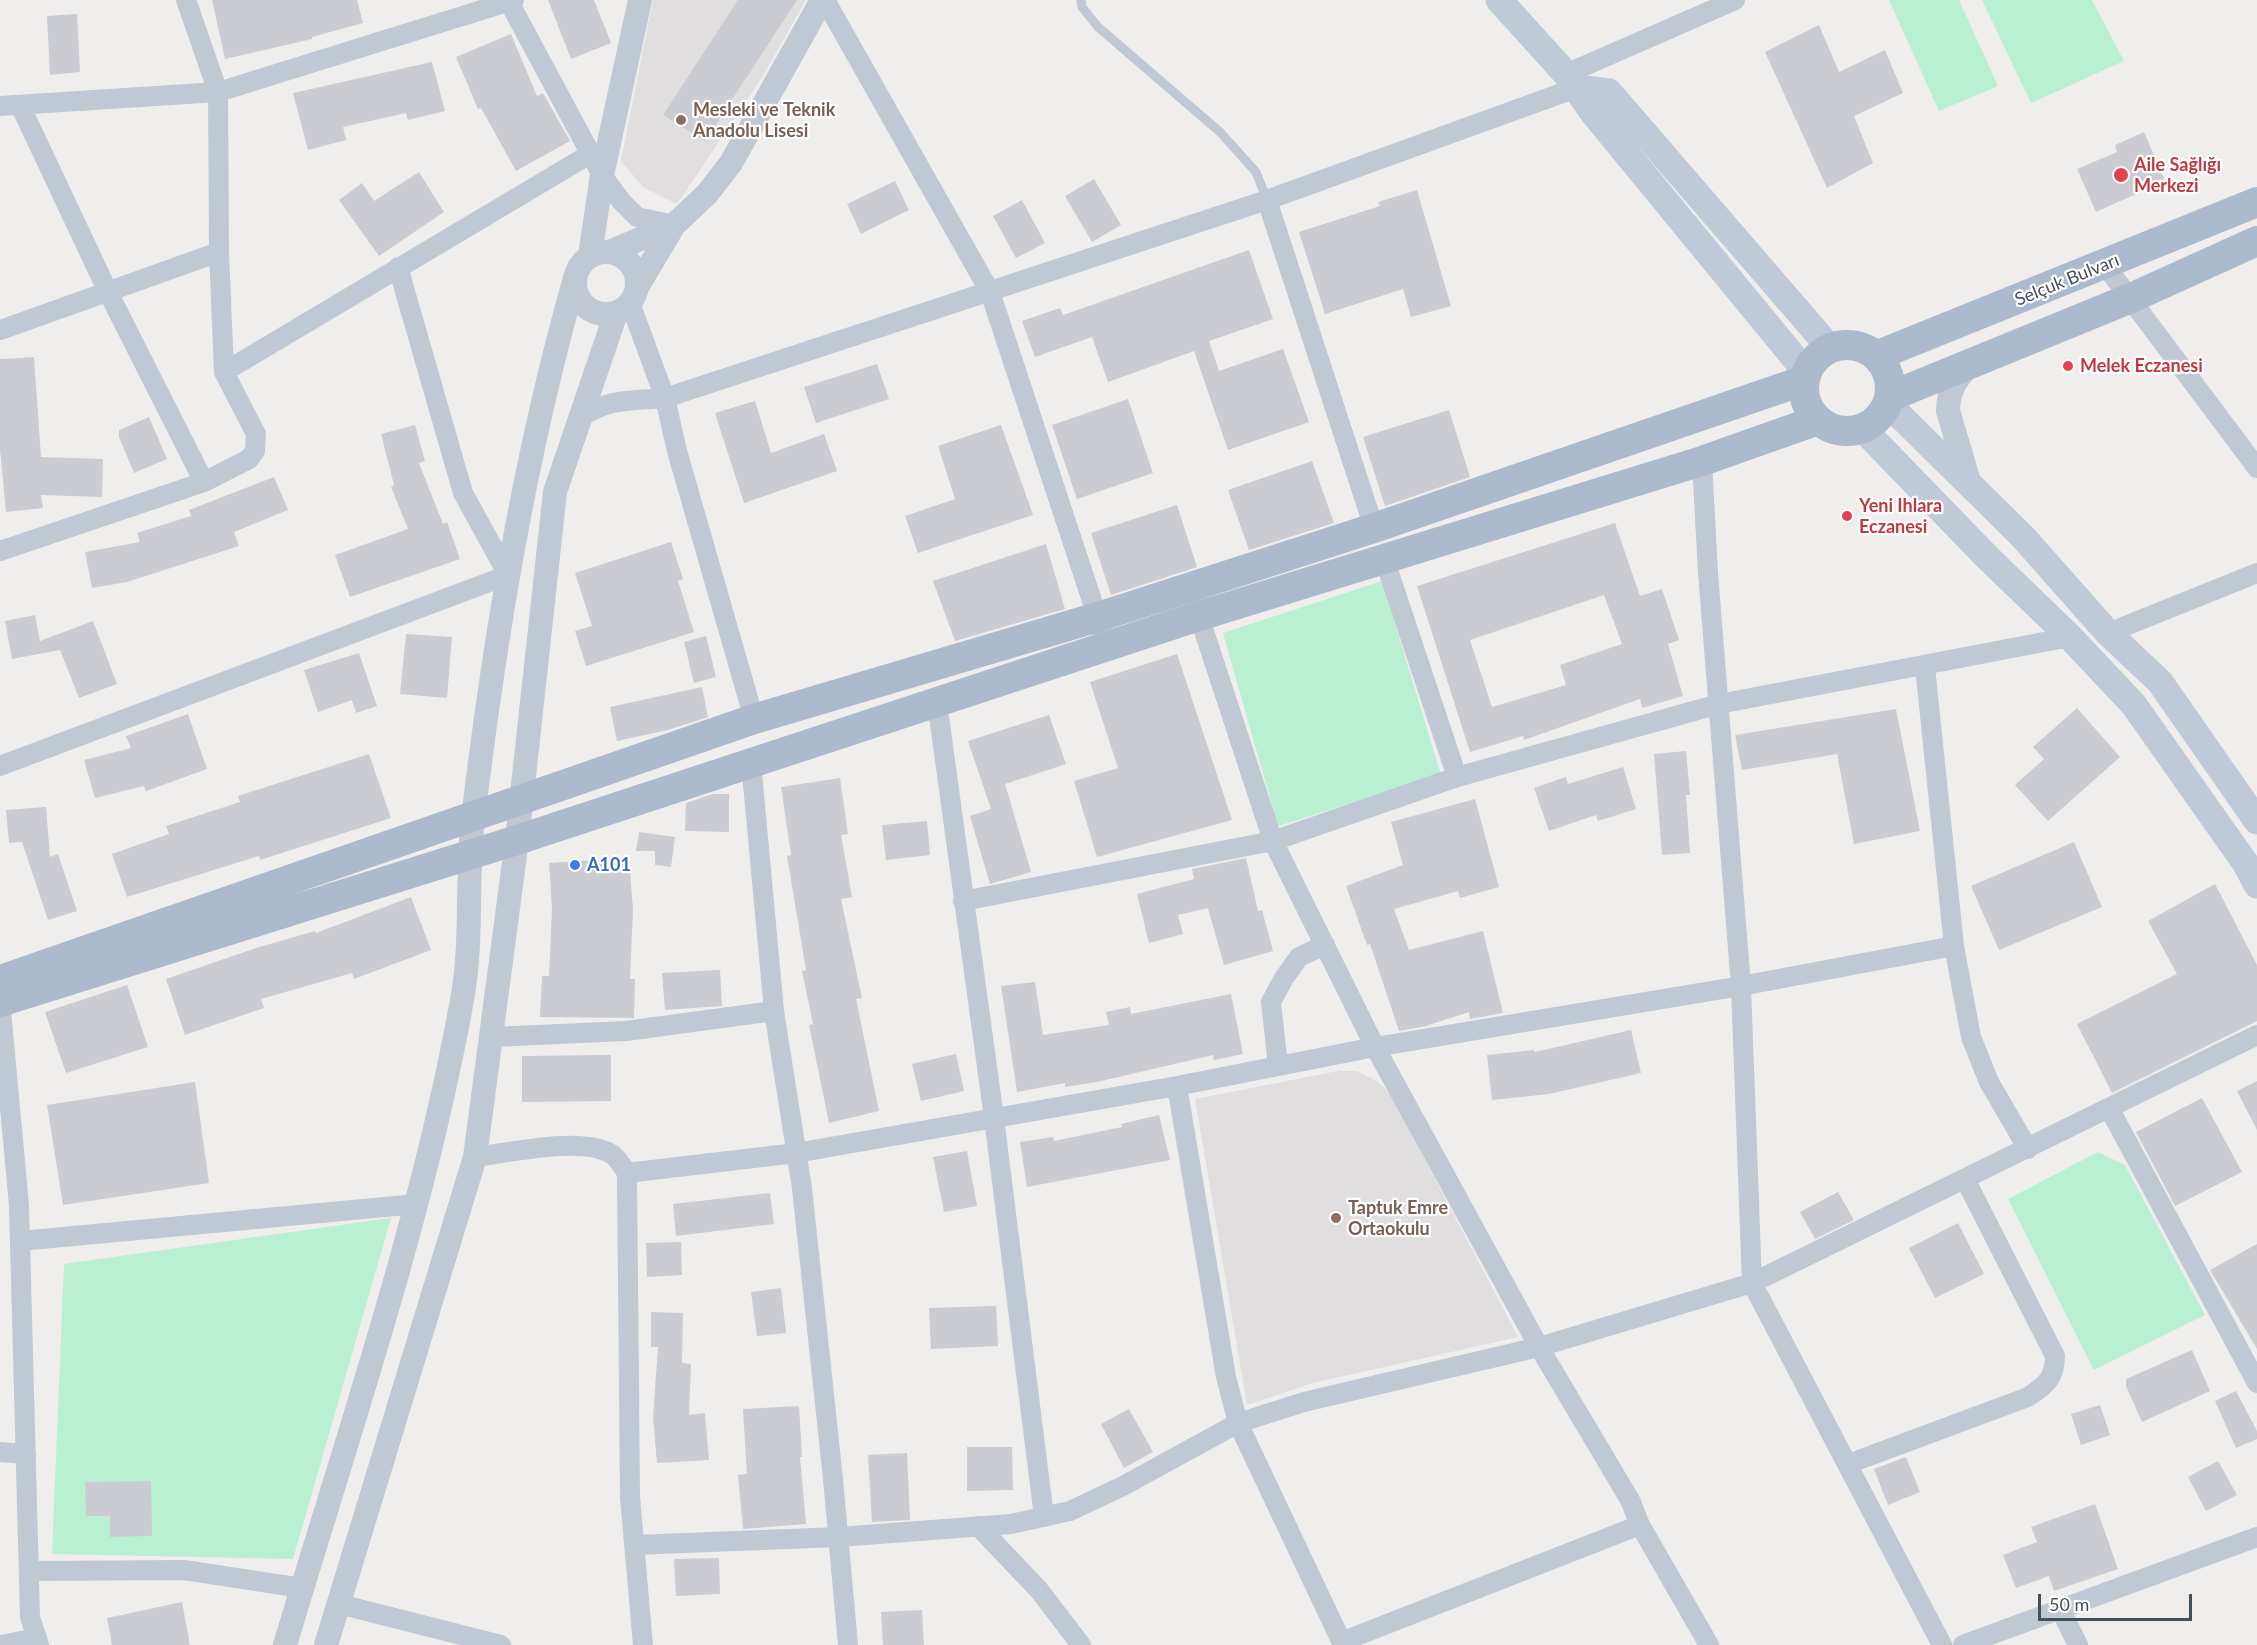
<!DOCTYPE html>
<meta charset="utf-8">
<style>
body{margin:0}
#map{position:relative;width:2257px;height:1645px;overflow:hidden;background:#f0eded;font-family:Lato,sans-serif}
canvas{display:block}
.scale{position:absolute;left:2038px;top:1594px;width:154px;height:27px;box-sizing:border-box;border:3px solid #454f5b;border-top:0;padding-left:8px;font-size:18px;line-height:21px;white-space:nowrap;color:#454f5b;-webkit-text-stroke:4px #fff;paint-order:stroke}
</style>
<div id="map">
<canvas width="2257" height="1645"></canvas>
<div class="scale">50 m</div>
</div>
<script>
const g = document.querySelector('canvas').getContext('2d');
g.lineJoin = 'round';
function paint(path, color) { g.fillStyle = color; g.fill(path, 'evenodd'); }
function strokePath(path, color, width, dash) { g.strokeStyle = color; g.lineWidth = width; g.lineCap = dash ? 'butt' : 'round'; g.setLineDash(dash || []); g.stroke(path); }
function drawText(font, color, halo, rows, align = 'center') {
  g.font = font + ' Lato,sans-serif'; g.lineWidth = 4.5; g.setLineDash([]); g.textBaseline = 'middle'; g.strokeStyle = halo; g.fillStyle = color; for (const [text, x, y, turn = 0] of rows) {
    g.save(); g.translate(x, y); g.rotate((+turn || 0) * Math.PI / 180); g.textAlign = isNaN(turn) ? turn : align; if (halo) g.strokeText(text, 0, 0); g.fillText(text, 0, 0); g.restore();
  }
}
paint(new Path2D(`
 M653 0H806L761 79 677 204 643 187 621 161Z
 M1338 1071H1357L1377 1081 1391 1095 1518 1337 1313 1383 1247 1405 1195 1099Z`), '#e1dedf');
paint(new Path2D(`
 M1889 0H1959L1998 86 1939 111Z
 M1982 0H2092L2124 61 2031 103Z
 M1382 581 1441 775 1278 826 1223 633Z
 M2098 1152 2125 1165 2205 1315 2094 1370 2008 1199Z
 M391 1218 293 1559 52 1554 64 1264Z`), '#b9f0d3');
paint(new Path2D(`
 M212 0H357L363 23 312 37V39L225 59Z
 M548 0H594L611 43 571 59Z
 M738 0H797L705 141 663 115Z
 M77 14 80 72 50 75 47 16Z
 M1819 25 1839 72 1885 50 1903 93 1854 116 1873 163 1827 188 1765 52Z
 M511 34 537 96 543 93 570 141 516 171 481 108 478 109 456 57Z
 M432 62 445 111 408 120 406 113 343 127 346 140 308 150 293 93Z
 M2144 132 2165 181 2096 212 2077 169 2117 152 2115 145Z
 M419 172 444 212 379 256 339 200 362 183 374 201Z
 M1094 179 1121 225 1092 242 1065 196Z
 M895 181 909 210 861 234 847 204Z
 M1417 190 1451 306 1411 317 1403 289 1325 314 1299 232 1380 206 1378 202Z
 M1022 200 1045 243 1016 258 993 216Z
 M1249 250 1273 319 1209 341 1219 371 1283 349 1309 422 1228 450 1194 351 1108 382 1092 337 1035 357 1022 321 1060 308 1063 315Z
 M34 357 41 457 103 459 102 497 41 495 43 508 6 512 0 449V359Z
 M877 364 889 399 816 423 804 387Z
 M1128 399 1153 473 1077 499 1052 425Z
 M755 401 771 453 824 434 837 471 744 503 715 413Z
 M1449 410 1470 477 1385 506 1363 437Z
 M149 417 167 459 134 473 119 437V430Z
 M415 425 425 461 419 463 443 524 447 522 460 559 350 597 335 555 408 529 391 487 394 485 381 434Z
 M1001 425 1033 515 918 553 905 516 955 499 938 446Z
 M1312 461 1334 523 1249 550 1228 490Z
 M274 477 288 510 234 532 239 546 127 582 92 588 85 552 140 542 137 533 191 516 189 510Z
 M1177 505 1197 567 1111 595 1091 533Z
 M1615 523 1640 596 1662 589 1679 640 1668 644 1683 696 1642 708 1640 699 1524 740 1523 736 1470 752 1417 586ZM1604 595 1622 644 1560 665 1566 685 1492 707 1470 640Z
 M671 542 683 579 678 581 694 632 586 666 575 631 592 626 575 573Z
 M1046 544 1065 609 955 641 933 581Z
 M35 615 40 641 93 621 117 684 79 698 60 650 12 659 5 621Z
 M406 634 452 637 447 698 400 694Z
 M706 636 716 677 694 683 684 642Z
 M359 653 377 706 356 713 352 700 318 712 304 670Z
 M1177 654 1232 820 1097 857 1074 781 1118 768 1090 682Z
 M702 687 708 717 668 730 617 741 610 707Z
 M2077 708 2120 757 2048 821 2015 785 2044 759 2033 747Z
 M1896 709 1920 831 1854 844 1837 754 1742 770 1735 735Z
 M188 714 207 769 146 791 144 786 95 798 84 760 131 748 126 736Z
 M1049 715 1066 764 1005 784 1031 872 990 884 970 816 991 809 968 741Z
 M1686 751 1690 795H1686L1690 853 1662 855 1654 754Z
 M369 754 391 818 260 860 259 856 127 897 112 854 169 834 166 826 240 802 238 796Z
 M1623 767 1636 809 1598 821 1596 815 1549 831 1534 788 1566 777 1568 784Z
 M840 778 848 834 841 835 852 897 841 899 862 998 856 999 879 1111 829 1123 809 1025 813 1024 802 971 806 970 787 856 791 855 781 787Z
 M713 794H729V832L685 831 686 803Z
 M1475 799 1499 887 1460 898 1458 891 1394 909 1409 950 1483 931 1503 1013 1470 1019 1469 1012 1426 1026 1399 1031 1370 944 1367 945 1346 886 1403 865 1391 822Z
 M46 807 50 857 58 854 77 911 48 920 22 842 9 843 6 810Z
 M927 821 930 855 886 860 882 825Z
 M639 832 675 837 671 867 655 865V851H636Z
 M2074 842 2102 907 1999 950 1971 886Z
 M629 858 633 909 630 979H635L634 1018 540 1017 542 976H549L552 909 549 863Z
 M1246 858 1258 911 1262 910 1273 951 1224 965 1208 908 1178 915 1183 934 1149 943 1137 894 1194 879 1192 869Z
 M2215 884 2257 965V1021L2112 1093 2077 1024 2177 974 2148 921Z
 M411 897 431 950 354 979 352 973 261 999 264 1008 185 1035 166 979 256 948 315 931 316 933Z
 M720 970 722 1006 665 1010 662 973Z
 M1035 982 1043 1035 1109 1025 1106 1012 1130 1007 1131 1014 1231 994 1243 1054 1214 1060 1213 1055 1097 1082 1065 1087V1083L1017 1092 1001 986Z
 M127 985 148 1047 66 1073 45 1012Z
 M1631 1030 1641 1073 1549 1094 1492 1100 1487 1055 1534 1050 1535 1052Z
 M956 1054 964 1091 921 1101 912 1064Z
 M611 1055V1101L522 1102V1056Z
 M2257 1081V1130L2237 1091Z
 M195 1082 209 1183 63 1205 47 1105Z
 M2202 1098 2242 1172 2175 1206 2136 1132Z
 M1159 1115 1170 1160 1027 1187 1020 1142 1053 1137 1054 1141 1122 1127 1121 1124Z
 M967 1151 977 1206 944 1212 933 1157Z
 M1838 1192 1854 1220 1815 1239 1800 1212Z
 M770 1193 774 1224 676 1236 673 1204Z
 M1958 1223 1984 1274 1935 1298 1909 1248Z
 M681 1242 682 1275 647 1277 646 1243Z
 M2257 1244V1349L2210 1270Z
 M781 1288 786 1333 757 1336 751 1292Z
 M996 1306 998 1346 931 1349 929 1308Z
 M651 1312 683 1313 682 1363 691 1364 689 1415 705 1413 709 1460 657 1463 653 1418 658 1347H651Z
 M2192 1350 2210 1391 2142 1422 2126 1386V1379Z
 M2236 1391 2257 1431V1439L2236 1448 2215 1401Z
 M2100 1405 2110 1435 2081 1445 2071 1414Z
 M799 1406 802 1457H800L806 1524 743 1529 738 1475 747 1474 743 1409Z
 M1129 1409 1153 1452 1124 1468 1101 1424Z
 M967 1447H1012L1013 1490 967 1491Z
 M907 1453 910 1520 872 1522 868 1455Z
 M1906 1457 1920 1492 1888 1505 1874 1469Z
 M2218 1461 2237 1495 2206 1511 2188 1477Z
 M151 1481 152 1536 110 1537V1516H86L85 1482Z
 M2095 1504 2118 1569 2054 1591 2049 1576 2016 1588 2003 1555 2037 1542 2031 1527Z
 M719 1558 720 1594 676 1596 674 1559Z
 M182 1602 190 1645H112L107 1618Z
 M922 1610 924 1645H883L881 1612Z`), '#caccd2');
strokePath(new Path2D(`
 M1081 0 1082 7 1098 27 1220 132 1256 172 1267 200`), '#c0c8d3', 9);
strokePath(new Path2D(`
 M508 0 602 175 621 201 637 217 674 225
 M825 0 990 292 1107 646
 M1566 74 1735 0
 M20 105 108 292 204 482
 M0 106 218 92 514 0
 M1267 200 1374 528
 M2105 265 2257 468
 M630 303 665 398 677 451 754 719
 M0 330 219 252 218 92 186 0
 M224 372 590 154
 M579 418C610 398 629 401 665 398L1267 200 1576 88
 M1702 461 1708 573 1741 986 1752 1283 1942 1645
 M0 551 204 482 249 459 255 451 256 434 224 372 219 252
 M1384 558 1457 777
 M1199 616 1273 841 1375 1047 1539 1347 1630 1500 1640 1525 1709 1645
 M2108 633 2257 573
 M1925 667 1954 946 1971 1037 1989 1082 2028 1149
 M937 702 994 1118 1044 1517
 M751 762 774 1011 802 1188 833 1479 848 1645
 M0 766 508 575 463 493 398 267
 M963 901 1273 841 1457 777 1719 704 2070 637
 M0 1000 19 1205 30 1617 39 1645
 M491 1037 626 1031 774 1011
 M1278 1066 1271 1002 1284 978 1299 957 1325 945
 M1177 1086 1226 1377 1238 1423 1343 1645
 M2109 1108 2257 1383
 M475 1157C508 1153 585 1135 613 1155 618 1159 623 1167 627 1173L630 1497 643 1645
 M627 1173 796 1153 1177 1086 1375 1047 1741 986 1954 946
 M20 1241 417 1204
 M0 1452 26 1454
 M1848 1464 2028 1397C2046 1385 2055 1378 2055 1356L1965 1179
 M978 1526 1039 1590 1081 1645
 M634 1545 839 1537 1011 1524 1070 1511 1123 1486 1238 1423 1304 1402 1539 1347 1752 1283 2257 1035
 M29 1571 184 1570 302 1588
 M339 1604 501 1645
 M2060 1609 2078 1645
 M1341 1642 1640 1525
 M1 1645 37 1638
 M1963 1645 2257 1537`), '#c0c8d3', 20);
strokePath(new Path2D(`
 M575 283a31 31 0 1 1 62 0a31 31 0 1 1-62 0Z
 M609 252 674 225
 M590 256 602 175 640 0
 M637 287 674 225 707 194 731 163 822 0
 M1970 485 1948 411C1948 390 1957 378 1970 364
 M285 1645C348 1434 423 1217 462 1000 473 941 466 878 473 818 495 636 525 454 575 278
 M326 1645 475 1157 517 840 555 492 616 313`), '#c0c8d3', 24);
strokePath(new Path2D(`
 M1499 0 1566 74 1594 114 1806 372
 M1576 88 1609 92 1830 348
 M1887 403 2023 537 2108 633 2160 682 2257 821
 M1862 428 1988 558 2070 637 2134 705 2246 864 2257 885`), '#bfc9d7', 27);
strokePath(new Path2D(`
 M1804 388a43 43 0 1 1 86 0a43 43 0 1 1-86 0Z
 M1876 356 2257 202
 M1889 397 2131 298 2257 241
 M0 980 754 719 1098 617 1374 528 1805 380
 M0 1002 517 840 1199 616 1702 461 1818 420`), '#acbacd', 30);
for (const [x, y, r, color] of [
 [681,120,6,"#8d6e63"],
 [2121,175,8,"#e0444e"],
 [2068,366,6,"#e0444e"],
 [1847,516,6,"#e0444e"],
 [575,865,6,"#3f7fe0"],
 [1336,1218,6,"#8d6e63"]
]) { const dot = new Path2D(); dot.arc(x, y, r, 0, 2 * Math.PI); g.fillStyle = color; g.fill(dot); strokePath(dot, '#fff', 2); }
drawText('bold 18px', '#785e54', '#fff', [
 ["Mesleki ve Teknik",693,110],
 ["Anadolu Lisesi",693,131],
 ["Taptuk Emre",1348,1208],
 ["Ortaokulu",1348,1229]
], 'left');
drawText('bold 18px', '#be3a42', '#fff', [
 ["Aile Sağlığı",2134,165],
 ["Merkezi",2134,186],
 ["Melek Eczanesi",2080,366],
 ["Yeni Ihlara",1859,506],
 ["Eczanesi",1859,527]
], 'left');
drawText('18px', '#454f5b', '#fff', [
 ["Selçuk Bulvarı",2067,280,-22]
]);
drawText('bold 18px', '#366cbe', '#fff', [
 ["A101",587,865]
], 'left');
</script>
